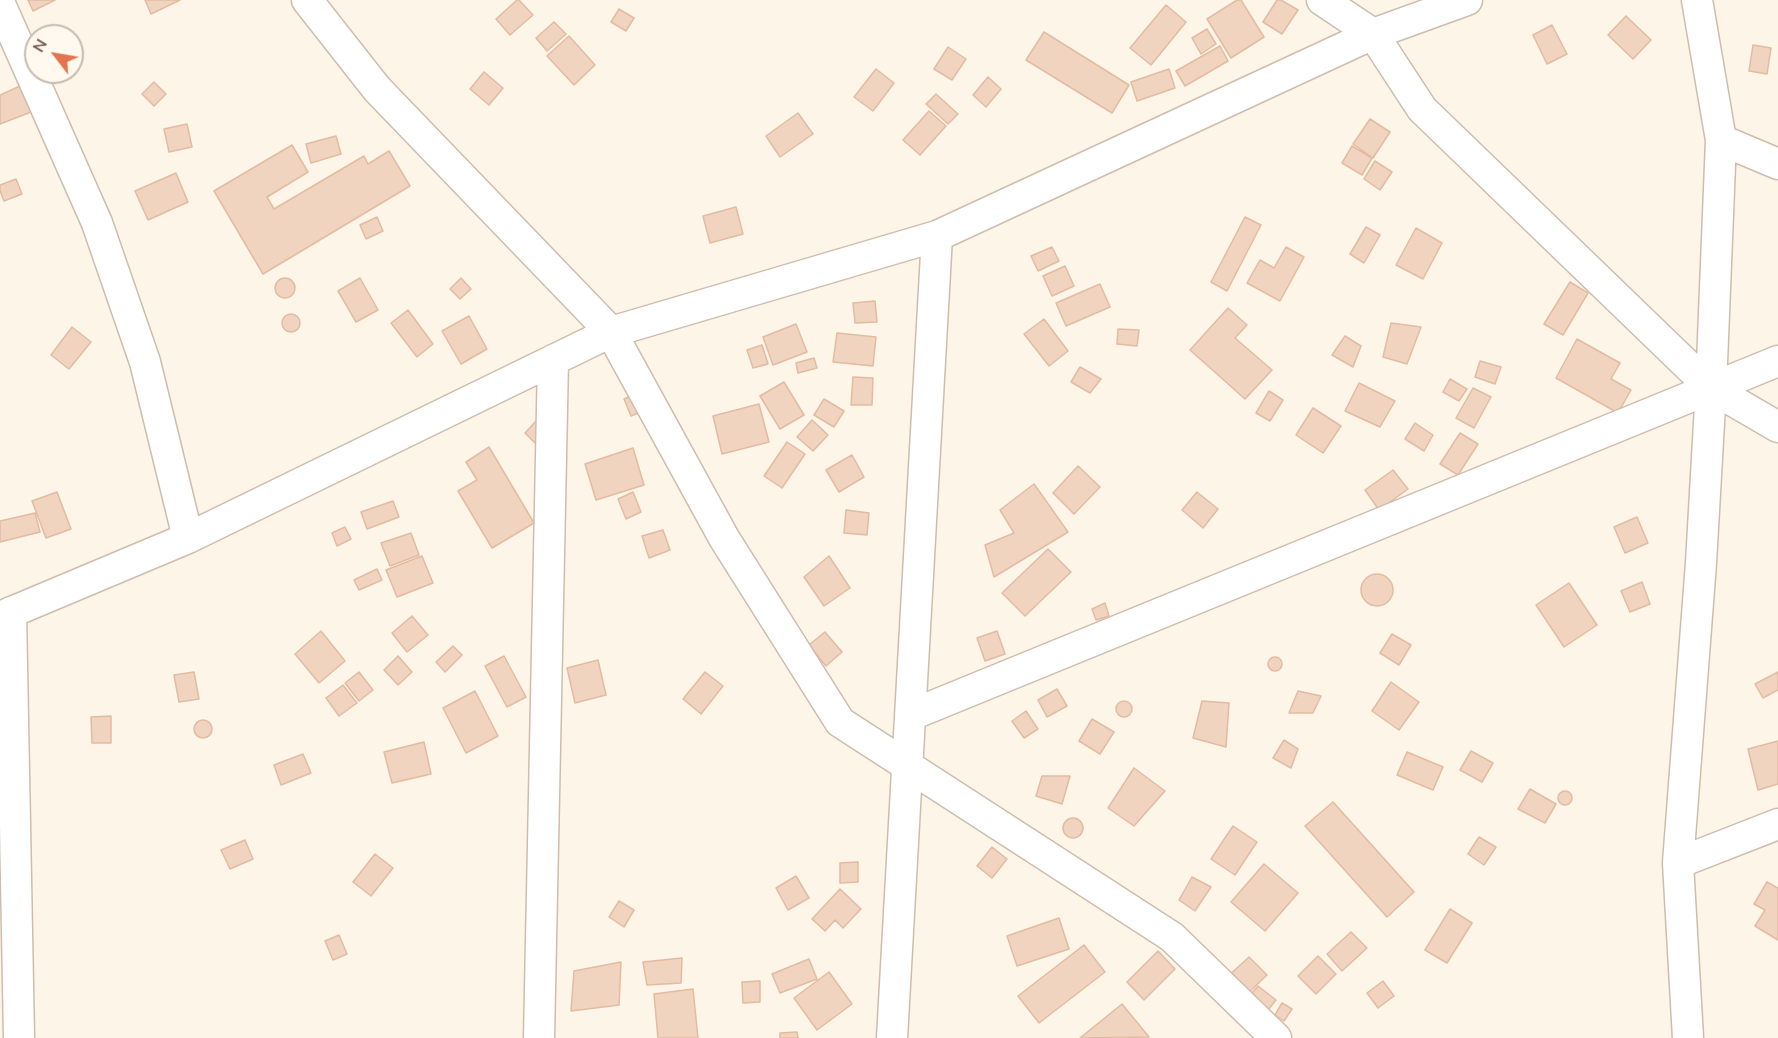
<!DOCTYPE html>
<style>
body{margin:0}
#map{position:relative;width:1778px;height:1038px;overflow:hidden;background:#fcf5e8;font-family:"Nunito Sans",sans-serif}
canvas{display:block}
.north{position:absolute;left:24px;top:24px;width:60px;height:60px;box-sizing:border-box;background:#fff9ef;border:2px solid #c8baae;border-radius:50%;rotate:301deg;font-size:16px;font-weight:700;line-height:24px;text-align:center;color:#765c4c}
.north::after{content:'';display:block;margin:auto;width:21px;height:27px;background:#e37450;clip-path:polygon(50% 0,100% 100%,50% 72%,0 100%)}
</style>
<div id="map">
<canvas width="1778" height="1038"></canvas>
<div class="north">N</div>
</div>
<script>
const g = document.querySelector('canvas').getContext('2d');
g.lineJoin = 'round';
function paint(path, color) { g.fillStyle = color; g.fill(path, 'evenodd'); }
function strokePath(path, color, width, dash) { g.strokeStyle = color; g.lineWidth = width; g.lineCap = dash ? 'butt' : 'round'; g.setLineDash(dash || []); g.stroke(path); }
const building = new Path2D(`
 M28 0H55L33 11Z
 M145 0H180L151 14Z
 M517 0H519L533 15 510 35 496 19Z
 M1237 0H1241L1264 37 1231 58 1207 19Z
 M1277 0H1281L1298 10 1282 34 1263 22Z
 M1166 5 1186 22 1151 65 1130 48Z
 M619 9 634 18 626 31 611 22Z
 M1626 16 1651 40 1633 59 1608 35Z
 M554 22 566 34 547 51 536 38Z
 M1552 25 1567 54 1547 64 1533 35Z
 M1207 29 1216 44 1201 54 1192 38Z
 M1044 32 1129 85 1112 113 1026 60Z
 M569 36 595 65 574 85 547 56Z
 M1753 45 1771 48 1767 74 1749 71Z
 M1220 46 1228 61 1185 86 1176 71Z
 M948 47 966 59 952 80 934 69Z
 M876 69 894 83 873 111 854 97Z
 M1169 69 1175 88 1137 101 1131 82Z
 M484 72 503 88 489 105 470 89Z
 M988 77 1001 89 986 107 973 95Z
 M154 82 166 94 154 106 142 94Z
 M20 86 31 112 0 124V95Z
 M936 94 958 114 948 124 926 104Z
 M929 111 946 126 920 155 903 140Z
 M798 113 813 134 780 157 766 136Z
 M1370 119 1390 132 1373 158 1353 144Z
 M187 124 192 147 169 152 164 129Z
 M336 136 341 154 311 163 306 144Z
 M292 145 308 172 267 197 274 209 364 156 368 164 389 151 410 186 263 274 214 191Z
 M1352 146 1372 158 1362 175 1342 163Z
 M1375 161 1392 172 1380 190 1364 179Z
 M176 173 188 202 148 220 135 191Z
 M16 179 22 194 4 201 0 190V185Z
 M736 207 743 234 710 243 703 216Z
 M377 217 383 231 366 239 360 225Z
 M1245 217 1261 225 1227 291 1211 282Z
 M1366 227 1380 235 1364 263 1350 254Z
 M1416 228 1442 243 1423 279 1396 265Z
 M1052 247 1059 261 1038 271 1031 256Z
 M1286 247 1304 257 1280 301 1247 283 1260 260 1274 268Z
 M1065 266 1074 286 1052 296 1043 276Z
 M360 278 378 310 356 322 338 291Z
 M461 278 471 289 460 299 450 289Z
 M275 288a10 10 0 1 1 20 0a10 10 0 1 1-20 0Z
 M1570 282 1588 293 1563 335 1544 324Z
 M1100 284 1110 307 1066 326 1056 303Z
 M875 301 877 322 855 323 853 303Z
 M1228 308 1247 325 1235 338 1272 370 1245 399 1190 350Z
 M408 310 433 344 417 357 391 323Z
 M282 323a9 9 0 1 1 18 0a9 9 0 1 1-18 0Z
 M469 316 487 349 461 364 442 331Z
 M1044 319 1068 351 1049 366 1024 334Z
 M1391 323 1421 327 1407 364 1383 357Z
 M796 324 807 352 773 365 763 337Z
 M72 327 91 342 69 369 51 355Z
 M1118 329 1139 330 1137 346 1117 344Z
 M837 333 876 337 873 366 833 362Z
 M1345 336 1361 346 1353 367 1332 355Z
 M1577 339 1620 363 1611 379 1631 390 1618 413 1556 378Z
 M762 345 768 364 753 368 747 350Z
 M814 358 817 368 798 373 796 363Z
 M1480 361 1501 367 1495 384 1475 377Z
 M1080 367 1101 379 1090 393 1071 382Z
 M853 377 873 378 872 405H851Z
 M1450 379 1467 389 1459 401 1443 392Z
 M784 382 804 415 780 429 760 396Z
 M1359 383 1395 401 1380 427 1345 411Z
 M1473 388 1491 397 1474 428 1456 418Z
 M1269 391 1283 400 1270 421 1256 413Z
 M641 392 648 409 631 416 624 399Z
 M824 399 844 411 834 427 814 415Z
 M759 404 769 442 722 454 713 416Z
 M1313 408 1341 426 1323 453 1296 435Z
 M812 420 828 435 813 451 797 437Z
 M536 421 547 432 536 444 525 433Z
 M1415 423 1433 435 1424 451 1405 439Z
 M1460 433 1478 444 1458 475 1440 464Z
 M787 442 805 454 782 488 764 476Z
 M489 447 534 523 492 548 458 491 477 480 466 462Z
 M633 448 644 485 596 500 585 464Z
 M852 455 864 477 839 492 826 470Z
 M1078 466 1100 487 1074 514 1053 493Z
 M1393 470 1408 489 1379 510 1365 490Z
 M1034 484 1068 532 994 577 985 545 1014 533 1000 510Z
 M57 492 71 529 46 538 32 501Z
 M633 492 641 512 626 519 618 499Z
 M1197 492 1218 509 1203 528 1182 510Z
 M393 501 399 517 367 529 361 512Z
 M846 510 869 513 867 535 844 533Z
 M35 513 40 532 0 542V521Z
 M1637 517 1648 543 1625 553 1614 527Z
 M345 527 351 539 337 546 332 533Z
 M663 530 670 550 649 558 642 536Z
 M411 533 419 555 390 566 381 543Z
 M1048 549 1071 572 1025 616 1002 593Z
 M422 556 433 583 397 597 386 570Z
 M829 556 850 588 824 606 804 577Z
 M377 569 382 580 359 590 354 580Z
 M1361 590a16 16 0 1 1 32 0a16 16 0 1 1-32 0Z
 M1642 582 1650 604 1630 612 1621 591Z
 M1569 583 1597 625 1564 647 1536 605Z
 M1105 603 1109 616 1096 620 1092 609Z
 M412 616 428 635 407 652 392 633Z
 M321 631 345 661 319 683 295 654Z
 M997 631 1005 654 985 661 977 638Z
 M825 632 842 652 826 666 809 645Z
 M1392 634 1411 645 1399 665 1380 653Z
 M453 646 462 655 445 672 436 662Z
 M398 656 412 672 398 685 384 670Z
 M504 656 526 697 507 707 485 666Z
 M1268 664a7 7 0 1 1 14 0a7 7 0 1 1-14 0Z
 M598 660 606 695 575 703 567 668Z
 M194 672 199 699 179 702 174 675Z
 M359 672 373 690 359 701 345 683Z
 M705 672 723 686 701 714 683 699Z
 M1778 672V690L1763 698 1755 684Z
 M1391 682 1419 702 1399 730 1372 711Z
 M343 685 357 703 339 716 326 698Z
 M1057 689 1067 706 1047 717 1038 700Z
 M475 691 498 736 466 753 443 708Z
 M1298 691 1321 696 1313 713H1289Z
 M1116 709a8 8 0 1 1 16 0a8 8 0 1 1-16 0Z
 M1202 701 1229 703 1226 747 1193 738Z
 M1026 711 1038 729 1024 738 1012 721Z
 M111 716V743H92L91 717Z
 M1092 719 1114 732 1100 754 1079 741Z
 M194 729a9 9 0 1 1 18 0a9 9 0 1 1-18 0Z
 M1284 740 1298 749 1291 768 1273 758Z
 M1778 741V784L1758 790 1748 749Z
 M424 742 431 774 392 783 384 752Z
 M1471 751 1493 763 1482 782 1460 770Z
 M1407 752 1443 767 1433 790 1397 775Z
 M303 754 311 773 281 785 274 765Z
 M1134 768 1165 791 1134 826 1108 808Z
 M1042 776H1070L1062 804 1036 796Z
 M1530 789 1556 804 1545 823 1518 809Z
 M1558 798a7 7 0 1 1 14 0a7 7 0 1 1-14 0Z
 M1333 802 1414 892 1387 917 1305 826Z
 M1063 828a10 10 0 1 1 20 0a10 10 0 1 1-20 0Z
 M1233 826 1257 842 1235 875 1211 859Z
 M1479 837 1496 847 1484 865 1468 854Z
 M245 840 253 859 230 869 221 850Z
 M992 847 1007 859 992 878 977 866Z
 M375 854 393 868 371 896 353 882Z
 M858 862V882L840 883V863Z
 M1264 864 1298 893 1265 931 1231 902Z
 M796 876 809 898 788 910 776 888Z
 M1192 877 1211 887 1195 911 1179 900Z
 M1767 882 1778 888V940L1755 926 1765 910 1754 904Z
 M840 889 861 909 843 928 835 920 825 931 812 919Z
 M619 901 634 910 624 927 609 917Z
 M1450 909 1472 923 1447 963 1425 950Z
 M1059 918 1069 949 1017 966 1007 936Z
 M1351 932 1367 948 1342 971 1327 954Z
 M339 935 347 954 333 960 325 941Z
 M1084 945 1105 972 1039 1023 1018 996Z
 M1158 951 1175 969 1144 1000 1127 982Z
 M1318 956 1336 974 1316 994 1298 976Z
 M1249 957 1267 975 1243 998 1225 979Z
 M682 958 681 983 647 985 643 962Z
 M809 959 817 979 780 993 772 974Z
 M621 962 619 1005 571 1011 574 971Z
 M829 972 852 1004 817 1030 794 998Z
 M760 981V1002L743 1003 742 982Z
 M1383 981 1394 996 1378 1008 1367 993Z
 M1258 986 1276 1000 1264 1015 1246 1000Z
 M693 989 698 1038H658L654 994Z
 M1282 1003 1292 1009 1284 1021 1275 1015Z
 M1122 1004 1149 1037 1080 1038Z
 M797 1032 798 1038H780V1033Z`);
paint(building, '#f1d4c0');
strokePath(building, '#e3bba1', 1.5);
const minor = new Path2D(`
 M307 0 377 89 611 332 724 538 840 722 1172 937 1276 1038
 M1322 0 1373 34 1422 109 1711 388 1778 427
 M0 4 97 223 145 362 188 538
 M1721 140 1778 164
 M11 612 19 1038
 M0 617 188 538 611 332 937 236 1373 34 1467 0
 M911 715 1778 361
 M1678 863 1778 824
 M539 1038 553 360
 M892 1038 937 236
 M1688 1038 1678 863 1701 563 1711 388 1721 140 1697 0`);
strokePath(minor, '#cebdae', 33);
strokePath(minor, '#fff', 30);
</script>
